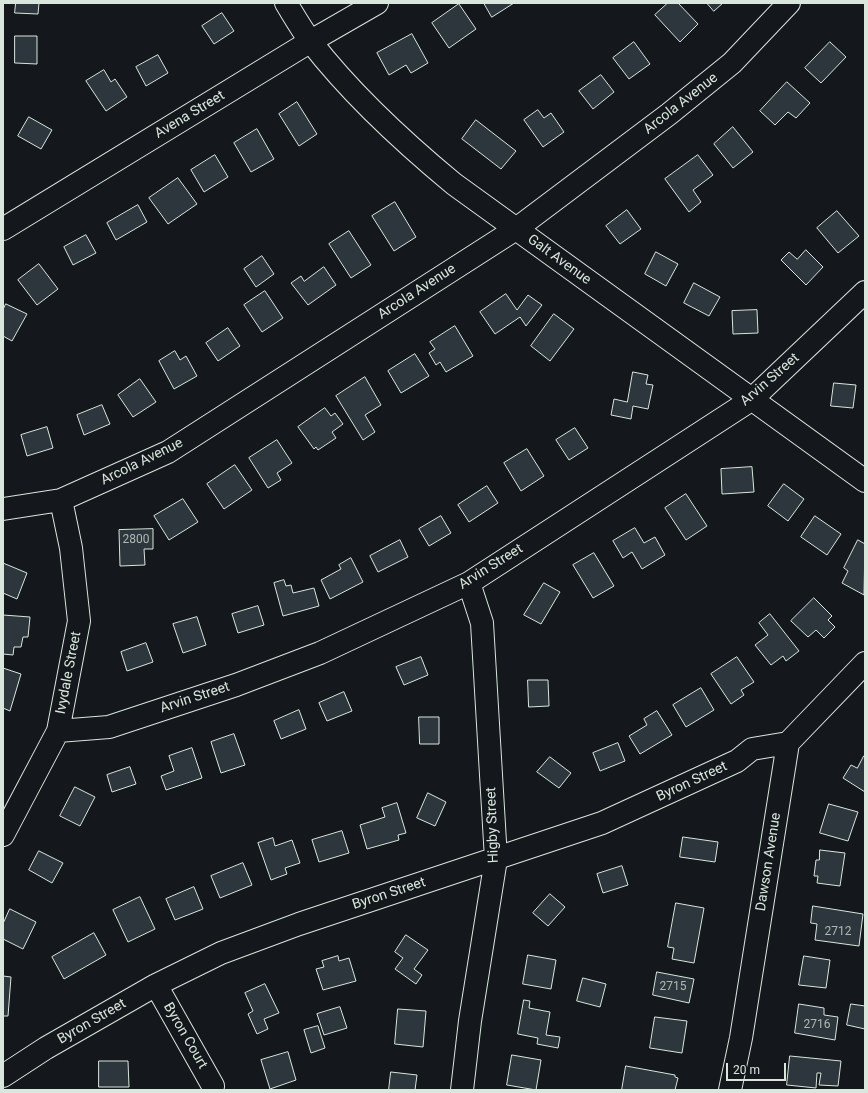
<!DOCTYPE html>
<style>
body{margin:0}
#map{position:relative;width:868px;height:1093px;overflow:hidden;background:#14181c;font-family:Roboto,sans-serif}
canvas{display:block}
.frame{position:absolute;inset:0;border:4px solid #d8e6dc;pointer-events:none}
.scale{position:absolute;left:726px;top:1063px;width:60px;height:18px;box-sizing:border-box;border:2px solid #d8e6dc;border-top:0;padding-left:5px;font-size:12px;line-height:14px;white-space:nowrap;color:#d8e6dc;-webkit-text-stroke:3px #14181c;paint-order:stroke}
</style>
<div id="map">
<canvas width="868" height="1093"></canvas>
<div class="frame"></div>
<div class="scale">20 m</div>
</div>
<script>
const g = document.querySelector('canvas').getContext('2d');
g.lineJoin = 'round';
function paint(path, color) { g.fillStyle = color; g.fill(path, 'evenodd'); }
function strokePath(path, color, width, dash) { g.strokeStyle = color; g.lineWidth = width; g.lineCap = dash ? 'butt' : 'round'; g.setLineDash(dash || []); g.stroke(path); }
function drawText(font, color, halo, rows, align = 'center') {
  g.font = font + ' Roboto,sans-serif'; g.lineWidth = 3; g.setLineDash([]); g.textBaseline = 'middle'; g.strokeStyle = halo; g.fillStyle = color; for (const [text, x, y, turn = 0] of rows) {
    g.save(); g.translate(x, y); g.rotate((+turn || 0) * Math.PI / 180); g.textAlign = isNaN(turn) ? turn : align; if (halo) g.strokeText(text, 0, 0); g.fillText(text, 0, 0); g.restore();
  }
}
const building = new Path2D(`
 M16 3H39L38 14 15 13Z
 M484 3H514L492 17Z
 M668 3H678L698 24 680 42 655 15Z
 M707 3H723L714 11Z
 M459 4 476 29 449 48 432 23Z
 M222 13 234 31 214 44 202 26Z
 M412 34 428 63 411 73 406 65 389 75 377 53Z
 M15 36H37V64L15 63Z
 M634 42 650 64 629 79 613 58Z
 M830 42 846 57 821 83 805 68Z
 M158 55 168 73 146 86 136 67Z
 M104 70 111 82 115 79 127 97 106 111 86 81Z
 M601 75 614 92 593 109 579 91Z
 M787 82 810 103 796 118 788 112 775 125 760 111Z
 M297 102 317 134 299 146 279 114Z
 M538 110 544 118 551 113 564 132 543 147 524 120Z
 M29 117 52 130 41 149 18 136Z
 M476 120 516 151 501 169 462 139Z
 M733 127 753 152 733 168 714 144Z
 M257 129 274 159 251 172 234 143Z
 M215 155 228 177 204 192 191 170Z
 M698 155 713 175 693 190 701 202 689 212 665 179Z
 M178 178 197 204 168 224 149 198Z
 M395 202 416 237 394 251 372 216Z
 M138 205 147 222 116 240 107 223Z
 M627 210 641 229 620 244 606 226Z
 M837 211 859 236 838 253 817 228Z
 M349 231 371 265 351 278 329 244Z
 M86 235 96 253 73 265 64 247Z
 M806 250 823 267 806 285 781 260 789 252 797 259Z
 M656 252 678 264 666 286 645 274Z
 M262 256 274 274 256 287 244 269Z
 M39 264 58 289 37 305 18 280Z
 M324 267 336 285 308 305 291 283 301 276 304 281Z
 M694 283 720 297 709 316 684 303Z
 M265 291 283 318 262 332 244 305Z
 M506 294 517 310 528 295 542 305 526 326 520 317 495 334 480 312Z
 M6 304 27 314 12 341 3 336V310Z
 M757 310 758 333 733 334 732 311Z
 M554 314 574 329 550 361 531 346Z
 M455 326 473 356 446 372 440 362 436 365 429 353 435 349 430 342Z
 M228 328 240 346 218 361 206 343Z
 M175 351 180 360 186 356 197 376 174 389 159 361Z
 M415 354 429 376 401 393 388 371Z
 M633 372 648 375 646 384 653 385 648 409 633 406 631 419 611 415 614 399 627 402Z
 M365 377 381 405 365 415 375 432 363 440 336 396Z
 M140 379 156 402 133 417 118 395Z
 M834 383 856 385 853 408 831 406Z
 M102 405 110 424 84 435 77 415Z
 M325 408 331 416 335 413 343 424 332 432 336 438 318 450 316 447 314 449 298 427Z
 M47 427 53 448 27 456 21 435Z
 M575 428 588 448 569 460 556 440Z
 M277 440 292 463 277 473 281 480 268 488 249 458Z
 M527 449 544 476 521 491 504 463Z
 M235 465 252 490 224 509 207 484Z
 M752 467 754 492 722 494 721 469Z
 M784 484 804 499 788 521 768 506Z
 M487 486 498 503 469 522 458 505Z
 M686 494 707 526 686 540 665 508Z
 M183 499 198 522 169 540 154 516Z
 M441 516 451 533 429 546 419 529Z
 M815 516 841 534 827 555 801 537Z
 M635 528 644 543 655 537 665 555 642 569 632 552 623 558 613 541Z
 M153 529V549H144L145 565 120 566 119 530Z
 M400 540 408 557 378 572 370 556Z
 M858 540 865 544 864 595 842 583 848 571 844 568Z
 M594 553 614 586 593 598 573 565Z
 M351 558 363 582 330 599 321 580 341 569 339 565Z
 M3 563 27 573 17 599 3 593Z
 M284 580 286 586 291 585 293 593 314 588 319 606 283 616 274 583Z
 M544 583 560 592 541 624 524 615Z
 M814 598 832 616 828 620 835 627 824 638 816 630 808 637 791 621Z
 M258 606 264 625 238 633 232 614Z
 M770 614 799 651 786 661 783 656 771 665 755 645 768 635 759 623Z
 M3 615 30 617 28 637H23L21 647H14L13 655 3 654Z
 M197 617 206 645 183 653 173 624Z
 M146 643 153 662 127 671 121 652Z
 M421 657 428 675 404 685 396 667Z
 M737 657 754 682 741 690 744 695 731 704 711 674Z
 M3 668 21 674 10 711 3 708Z
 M528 680H548L549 706 529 707Z
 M701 688 714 710 686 727 673 705Z
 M344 692 352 711 327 721 319 703Z
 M299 710 306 729 281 739 274 721Z
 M657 711 672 735 640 754 629 736 647 725 644 719Z
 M419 717H439V744H420Z
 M234 734 245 765 221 773 211 742Z
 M618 743 625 761 600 771 593 753Z
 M192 748 202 778 166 790 161 776 174 771 169 756Z
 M864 756H865V792L843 778 851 765 857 768Z
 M550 757 571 773 559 788 537 772Z
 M130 767 136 784 112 792 107 775Z
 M75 787 95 797 80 826 60 816Z
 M428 793 446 802 435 826 417 818Z
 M397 803 406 833 398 835 399 840 367 849 360 825 385 817 382 808Z
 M829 804 858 812 848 841 820 833Z
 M342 831 349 853 319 862 312 840Z
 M683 837 718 842 715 862 680 857Z
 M273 838 275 846 292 840 300 863 285 868 287 874 271 880 258 843Z
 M820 850 845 853 840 886 817 883 818 876H814L816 860H819Z
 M39 851 63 863 52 883 29 870Z
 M243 863 252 885 220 898 211 876Z
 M622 866 628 885 603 893 597 874Z
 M194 887 203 909 175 920 166 899Z
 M550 894 565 907 548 926 533 913Z
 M140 897 155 929 128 942 113 910Z
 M676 903 704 908 694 963 672 959 674 948 668 947Z
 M813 906 863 914 859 946 815 940 817 924 811 923Z
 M10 909 36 922 23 949 3 939V924Z
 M94 933 106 955 64 979 52 957Z
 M406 935 428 950 414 969 422 975 416 984 395 969 403 958 395 952Z
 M528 955 556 960 551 989 523 984Z
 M338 956 339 961 349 958 356 981 323 990 316 969 324 967 322 961Z
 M804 956 830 960 826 988 799 985Z
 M657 972 694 979 689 1003 653 995Z
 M3 976 11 977 8 1016H3Z
 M583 978 606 984 600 1007 577 1001Z
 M265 984 279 1013 264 1019 268 1029 257 1034 248 1014 253 1011 245 993Z
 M524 1000 530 1001 529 1008 550 1012 546 1035 560 1037 558 1048 537 1044 538 1038 518 1034Z
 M799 1004 824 1008V1015L838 1017 835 1040 795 1033Z
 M851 1004 865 1006V1029L847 1025Z
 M340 1007 347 1028 324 1035 317 1014Z
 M398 1009 426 1011 423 1047 395 1044Z
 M655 1017 687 1021 682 1053 650 1048Z
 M318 1026 325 1048 311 1053 304 1030Z
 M288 1052 296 1080 270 1089 261 1060Z
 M512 1055 541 1060 536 1090 507 1085Z
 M790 1056 841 1061 838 1086 819 1085 821 1073H817L816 1088 787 1085Z
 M99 1061H128L129 1087H99Z
 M626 1066 675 1075V1077L678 1078 675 1090H622Z
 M391 1072 417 1075 415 1090H389Z`);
paint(building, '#2c363c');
strokePath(building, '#d8e6dc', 1);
const minor = new Path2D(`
 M286 3C294 16 302 30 311 42 352 95 402 141 454 184L865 481
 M3 229 311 41 377 3
 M3 509 61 500 168 452 516 229 669 114 732 63 789 3
 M58 731 109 727 236 685 320 653 469 583 751 400 865 292
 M3 835 58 731 79 621 71 548 61 500
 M156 985 213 1086
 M3 1076 46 1048 156 985 221 953 299 924 602 823 737 761 752 749 788 743
 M462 1090 470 1021 496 859 482 623 469 583
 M730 1090 741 1038 788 743 865 663`);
strokePath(minor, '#d8e6dc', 24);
strokePath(minor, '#14181c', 22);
drawText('12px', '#adbab4', null, [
 ["2800",136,540],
 ["2712",838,932],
 ["2715",673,987],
 ["2716",817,1025]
]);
drawText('14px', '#d8e6dc', '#14181c', [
 ["Arcola Avenue",681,104,-38],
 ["Avena Street",190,115,-31],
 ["Galt Avenue",559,260,36],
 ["Arcola Avenue",417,292,-33],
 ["Arvin Street",770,380,-41],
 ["Arcola Avenue",142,462,-26],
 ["Arvin Street",491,567,-32],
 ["Ivydale Street",69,673,-79],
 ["Arvin Street",195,698,-18],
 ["Byron Street",692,782,-25],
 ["Higby Street",493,825,-92],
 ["Dawson Avenue",769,862,-81],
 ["Byron Street",389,894,-18],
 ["Byron Street",92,1022,-30],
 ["Byron Court",185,1036,60]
]);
</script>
